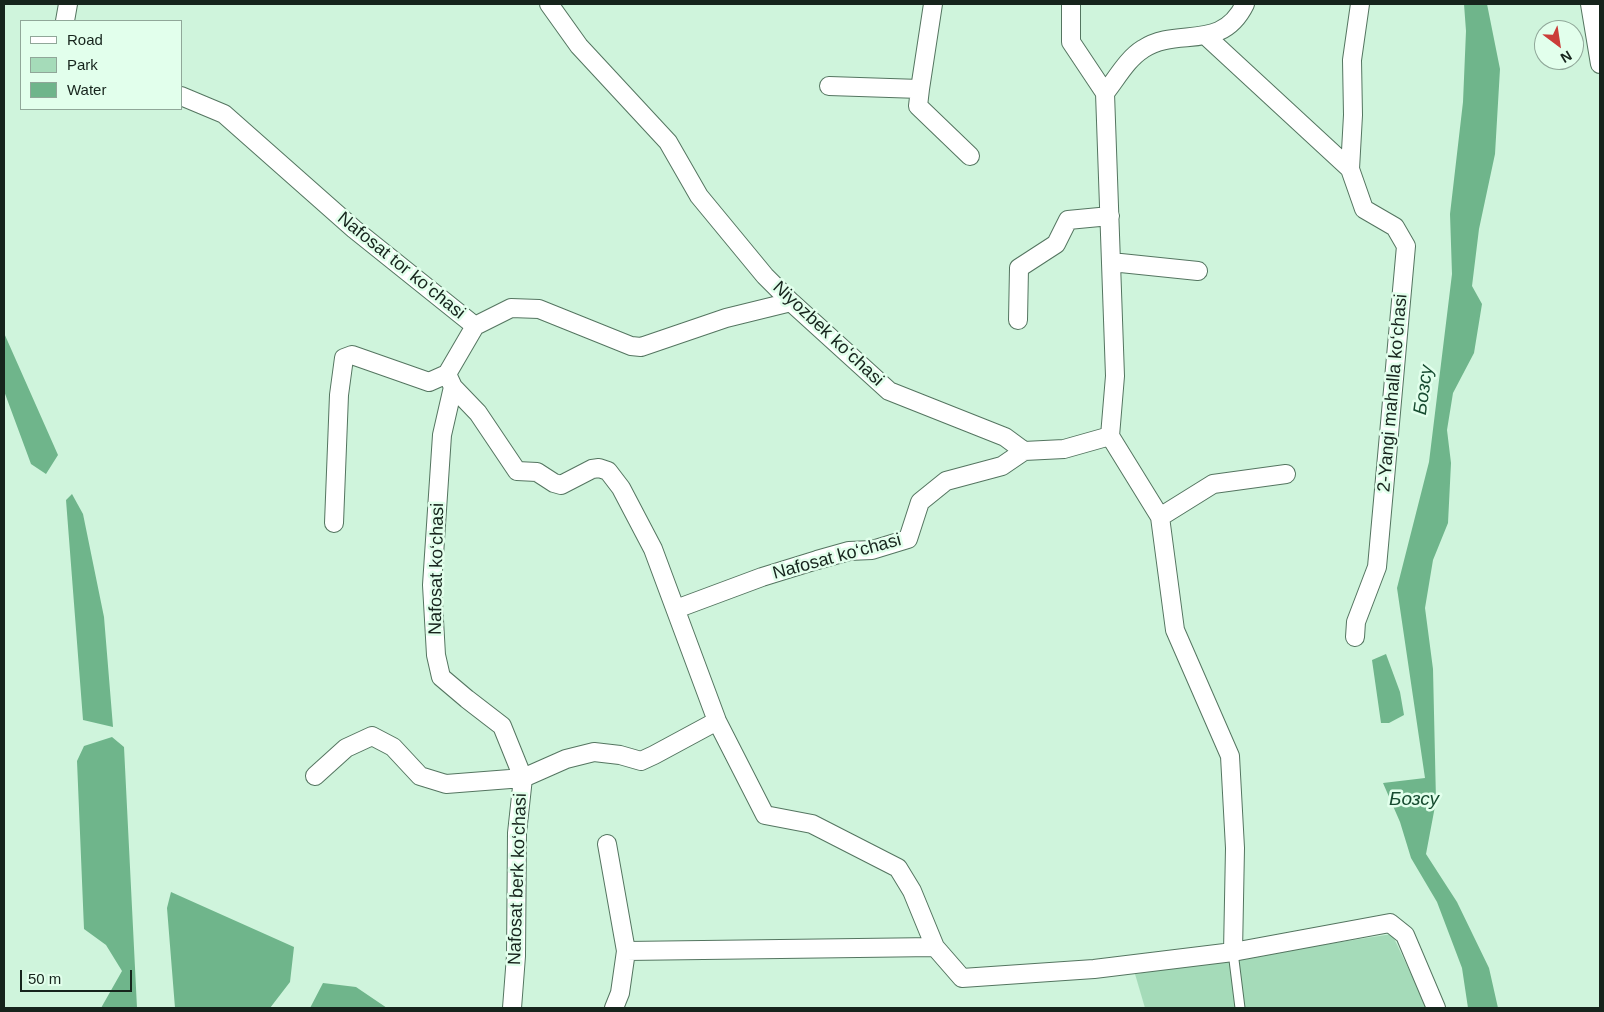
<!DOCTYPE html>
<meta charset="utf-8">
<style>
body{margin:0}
#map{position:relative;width:1604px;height:1012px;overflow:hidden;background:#cff4dc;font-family:Helvetica,sans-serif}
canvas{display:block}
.frame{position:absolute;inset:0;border:5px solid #16241c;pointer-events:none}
.legend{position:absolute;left:20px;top:20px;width:162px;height:90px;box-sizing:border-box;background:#e2ffec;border:1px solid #90a799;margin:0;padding:6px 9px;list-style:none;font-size:15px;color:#16241c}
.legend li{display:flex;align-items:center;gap:10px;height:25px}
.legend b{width:25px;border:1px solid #90a799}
.north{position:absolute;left:1534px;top:20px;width:50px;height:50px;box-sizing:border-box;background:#e2ffec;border:1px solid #90a799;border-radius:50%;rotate:149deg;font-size:14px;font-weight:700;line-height:20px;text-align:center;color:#16241c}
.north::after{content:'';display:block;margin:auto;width:18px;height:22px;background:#cb3d39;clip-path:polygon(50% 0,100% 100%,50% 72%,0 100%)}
.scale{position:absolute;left:20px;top:970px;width:112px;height:22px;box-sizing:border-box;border:2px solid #16241c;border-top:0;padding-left:6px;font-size:15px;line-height:18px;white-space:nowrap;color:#16241c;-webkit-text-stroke:4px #e2ffec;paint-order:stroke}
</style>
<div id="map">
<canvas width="1604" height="1012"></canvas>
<div class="frame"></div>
<ul class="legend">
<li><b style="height:6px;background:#fff"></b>Road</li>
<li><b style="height:14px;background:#a5dbb9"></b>Park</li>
<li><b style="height:14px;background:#6fb58b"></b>Water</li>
</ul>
<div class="north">N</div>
<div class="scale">50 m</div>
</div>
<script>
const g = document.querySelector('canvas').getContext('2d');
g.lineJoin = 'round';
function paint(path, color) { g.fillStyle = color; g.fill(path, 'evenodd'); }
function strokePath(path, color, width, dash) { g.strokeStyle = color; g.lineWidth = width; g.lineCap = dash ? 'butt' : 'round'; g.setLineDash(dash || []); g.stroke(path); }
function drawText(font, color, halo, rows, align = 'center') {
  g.font = font + ' Helvetica,sans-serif'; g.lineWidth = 5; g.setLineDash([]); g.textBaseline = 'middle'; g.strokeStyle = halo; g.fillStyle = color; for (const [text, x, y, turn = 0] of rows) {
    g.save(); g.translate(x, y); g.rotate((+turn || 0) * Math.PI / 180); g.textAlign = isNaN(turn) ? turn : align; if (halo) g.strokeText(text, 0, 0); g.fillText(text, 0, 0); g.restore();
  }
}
paint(new Path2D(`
 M1392 934 1427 1008H1145L1135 974Z`), '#a5dbb9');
paint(new Path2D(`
 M1464 4H1487L1500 69 1495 154 1479 229 1472 286 1482 304 1474 353 1453 393 1447 430 1451 463 1448 523 1433 560 1425 608 1433 669 1436 801 1426 854 1457 902 1489 968 1498 1008H1468L1462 968 1437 902 1411 858 1400 822 1383 783 1425 778 1397 588 1429 462 1452 274 1450 214 1463 102 1466 31Z
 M4 333 58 455 46 474 31 464 4 391Z
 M72 494 83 514 104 617 113 727 83 720 66 500Z
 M1386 654 1400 692 1404 715 1389 723H1381L1372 660Z
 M112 737 124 747 137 1008H101L122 971 106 945 84 929 77 761 84 746Z
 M171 892 294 947 290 982 270 1008H175L167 908Z
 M323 983 356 987 387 1008H310Z`), '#6fb58b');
const lane = new Path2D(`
 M1233 952 1240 1008`);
const street = new Path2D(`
 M549 4 579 46 668 142 699 196 765 276 791 302 889 391 1005 437 1024 451 1064 449 1110 436
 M1071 4V42L1105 93 1115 376 1110 436
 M1590 4 1600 64
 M65 21 68 4
 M1206 36 1350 169 1364 209 1395 227 1406 246 1377 567 1356 622 1355 637
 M829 86 920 89 933 4
 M920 89 918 106 970 156
 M1105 93C1117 78 1127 59 1143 49 1178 26 1221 53 1245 4
 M181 96 224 114 354 229 475 326
 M1350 169 1353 115 1352 60 1360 4
 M1111 262 1198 271
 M1018 320 1019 268 1056 244 1068 220 1110 216
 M475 326 447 374 453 387 478 413 517 471 537 472 554 483 561 485 592 469 599 468 608 471 621 488 653 549 717 721 765 815 812 824 898 868 912 891 935 947 962 978 1094 969 1233 952 1390 923 1405 935 1436 1008
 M475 326 511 308 539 309 631 346 641 347 726 318 791 302
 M453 387 442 435 432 585 436 655 441 677 467 699 502 726 523 778 517 833 516 956 512 1008
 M1110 436 1160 517 1175 630 1230 756 1235 848 1233 952
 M1160 517 1213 484 1286 474
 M334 523 339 395 344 358 352 355 429 382 447 374
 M676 609 762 577 817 560 849 551 872 550 908 539 920 502 946 481 1002 466 1024 451
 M315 776 346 748 372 736 393 747 420 776 446 784 523 778 566 759 594 752 620 755 641 761 654 755 717 721
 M607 844 626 951 620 993 614 1008
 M626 951 935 947`);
strokePath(lane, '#547560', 11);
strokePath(street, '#547560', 20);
strokePath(lane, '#fff', 9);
strokePath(street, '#fff', 18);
drawText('18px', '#16241c', '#e2ffec', [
 ["Nafosat tor ko‘chasi",401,266,39],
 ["Niyozbek ko‘chasi",828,334,43],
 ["2-Yangi mahalla ko‘chasi",1393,393,-85],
 ["Nafosat ko‘chasi",837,557,-15],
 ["Nafosat ko‘chasi",437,569,-89],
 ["Nafosat berk ko‘chasi",518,879,-88]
]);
drawText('italic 19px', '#164b30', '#e2ffec', [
 ["Бозсу",1424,390,-82],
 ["Бозсу",1414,800]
]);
</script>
